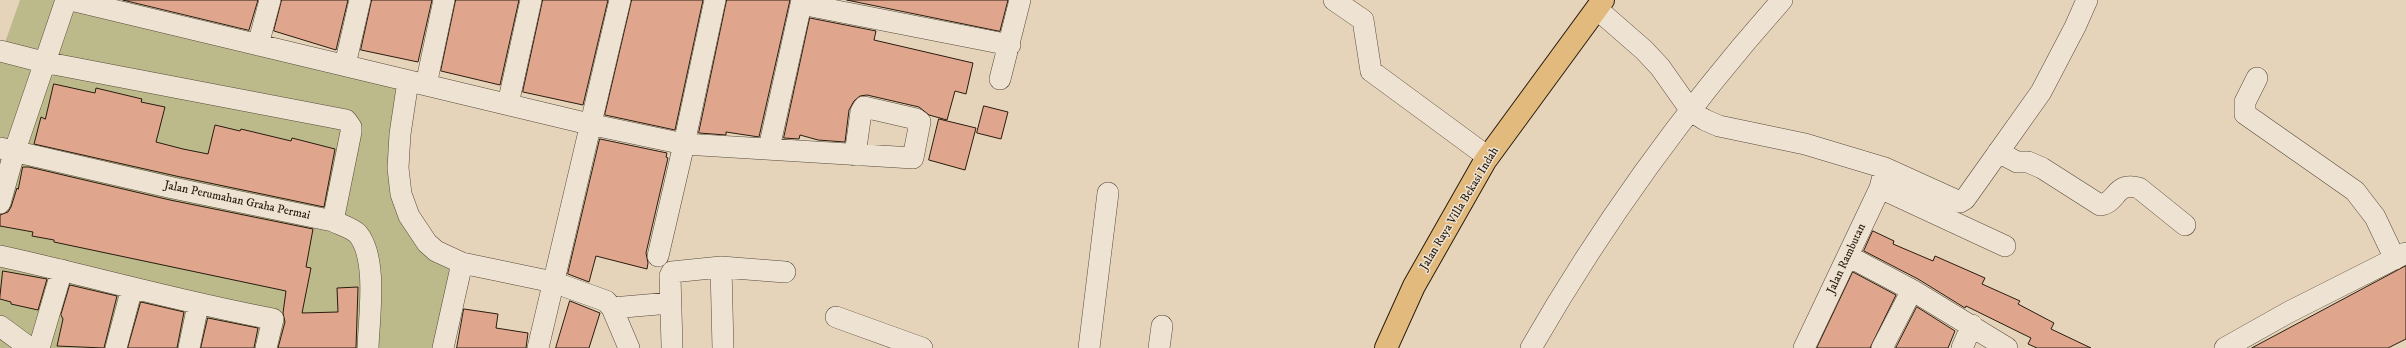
<!DOCTYPE html>
<style>
body{margin:0}
canvas{display:block;background:#e5d3ba}
</style>
<canvas width="2406" height="348"></canvas>
<script>
const g = document.querySelector('canvas').getContext('2d');
g.lineJoin = 'round';
function paint(path, color) { g.fillStyle = color; g.fill(path, 'evenodd'); }
function strokePath(path, color, width, dash) { g.strokeStyle = color; g.lineWidth = width; g.lineCap = dash ? 'butt' : 'round'; g.setLineDash(dash || []); g.stroke(path); }
function drawText(font, color, halo, rows, align = 'center') {
  g.font = font + ' "IM FELL DW Pica",serif'; g.lineWidth = 3; g.setLineDash([]); g.textBaseline = 'middle'; g.strokeStyle = halo; g.fillStyle = color; for (const [text, x, y, turn = 0] of rows) {
    g.save(); g.translate(x, y); g.rotate((+turn || 0) * Math.PI / 180); g.textAlign = isNaN(turn) ? turn : align; if (halo) g.strokeText(text, 0, 0); g.fillText(text, 0, 0); g.restore();
  }
}
paint(new Path2D(`
 M20 0H71L408 81 409 216 462 263 443 348H0V51H2Z`), '#bcba8b');
const building = new Path2D(`
 M123 0H258L249 30Z
 M282 0H348L336 50 274 31Z
 M372 0H432L418 62 361 50Z
 M456 0H519L500 85 441 71Z
 M543 0H608L583 105 523 92Z
 M632 0H703L675 130 605 115Z
 M727 0H790L759 137 726 132V135L699 133Z
 M847 0H1008L1000 31Z
 M810 18 876 31 874 40 973 63 966 94 955 91 947 120 929 115 919 107 867 95 860 96 854 101 849 110 845 142 818 140 800 135 799 139 784 138Z
 M54 84 95 93 96 88 142 99 141 102 165 107 156 142 183 149 208 154 215 125 240 131 241 129 291 141 292 138 335 149 324 207 176 176 34 144 41 117 45 119Z
 M984 106 1008 112 1001 139 977 133Z
 M939 119 976 128 965 170 929 160Z
 M600 139 667 153 666 157 668 158 646 253 648 263 647 269 596 256 589 282 568 274Z
 M23 167H29L170 200 313 229 306 267 311 268 302 313 338 312 337 288 358 287 356 348H278L285 322 283 313 286 291 54 242V240L32 236 33 232 0 226V215L8 212 11 207 17 188 18 189Z
 M1873 231 1894 241 1893 244 1933 261 1935 256 1985 278 1982 284 2020 301 2018 304 2054 323 2051 329 2091 348H2037L2028 344 2031 338 1966 306 1965 308 1918 279 1864 251Z
 M2406 266V339L2388 348H2252Z
 M3 271 47 279 38 310 11 304V302L0 299Z
 M1853 272 1896 295 1870 348H1817Z
 M70 285 117 296 104 348 57 346 63 319 61 315Z
 M570 301 600 313 589 348H556Z
 M141 302 184 312 177 348H128Z
 M1917 307 1955 331 1948 348H1896Z
 M464 309 498 314 496 328 528 333 526 348H457Z
 M208 318 258 328 254 348H201Z`);
paint(building, '#e0a58d');
strokePath(building, '#281c0e', 1);
const minor = new Path2D(`
 M71 0 589 124 684 144 913 158 920 122 916 119 864 107 861 112 855 155
 M1334 0 1363 20 1371 71 1488 157
 M801 4 1010 45
 M1597 9 1644 50 1660 67 1691 111 1705 120 1719 126 1805 144 1885 168 1960 202 1965 199 1975 185 2041 92 2075 27 2087 0
 M258 45 270 0
 M0 51 43 62 346 120 351 127V132L333 221
 M345 65 360 0
 M2257 78 2245 102V114L2355 191 2375 217 2395 259
 M1000 79 1020 0
 M408 81 400 134 398 168 401 194 409 216 427 243 436 251 462 263 553 282 606 301 612 308 629 348
 M426 85 444 0
 M508 104 531 0
 M0 148 173 188 333 221C341 225 352 228 358 234 378 259 369 317 368 348
 M769 148 802 0
 M1998 152 2017 162H2028L2042 168 2100 205C2118 203 2114 181 2139 188L2185 225
 M1880 188 2005 246
 M0 203 15 150 66 0
 M0 256C91 276 181 302 273 319L266 348
 M658 256 684 144 715 0
 M1848 256 1912 290 2007 348
 M721 267 723 348
 M612 308 670 303
 M836 317 922 348
 M0 326 30 348
 M672 346 670 276 672 272 721 267 785 272
 M39 348 62 270
 M116 348 132 288
 M189 348 198 305
 M443 348 462 263
 M538 348 620 0
 M1089 348 1108 193
 M1159 348 1162 326
 M1531 348C1602 224 1687 107 1782 0
 M1804 348 1880 188 1885 168
 M1882 348 1912 290
 M1962 348 1972 325
 M2225 348 2289 312 2406 253`);
const major = new Path2D(`
 M1386 348 1414 286 1485 161 1603 0`);
strokePath(minor, '#574a39', 22);
strokePath(major, '#281c0e', 24);
strokePath(minor, '#eee2d2', 21);
strokePath(major, '#e2ba7d', 22);
drawText('12px', '#281c0e', '#eee2d2', [
 ["Jalan Perumahan Graha Permai",237,201,12],
 ["Jalan Raya Villa Bekasi Indah",1460,209,-59],
 ["Jalan Rambutan",1847,259,-65]
]);
</script>
